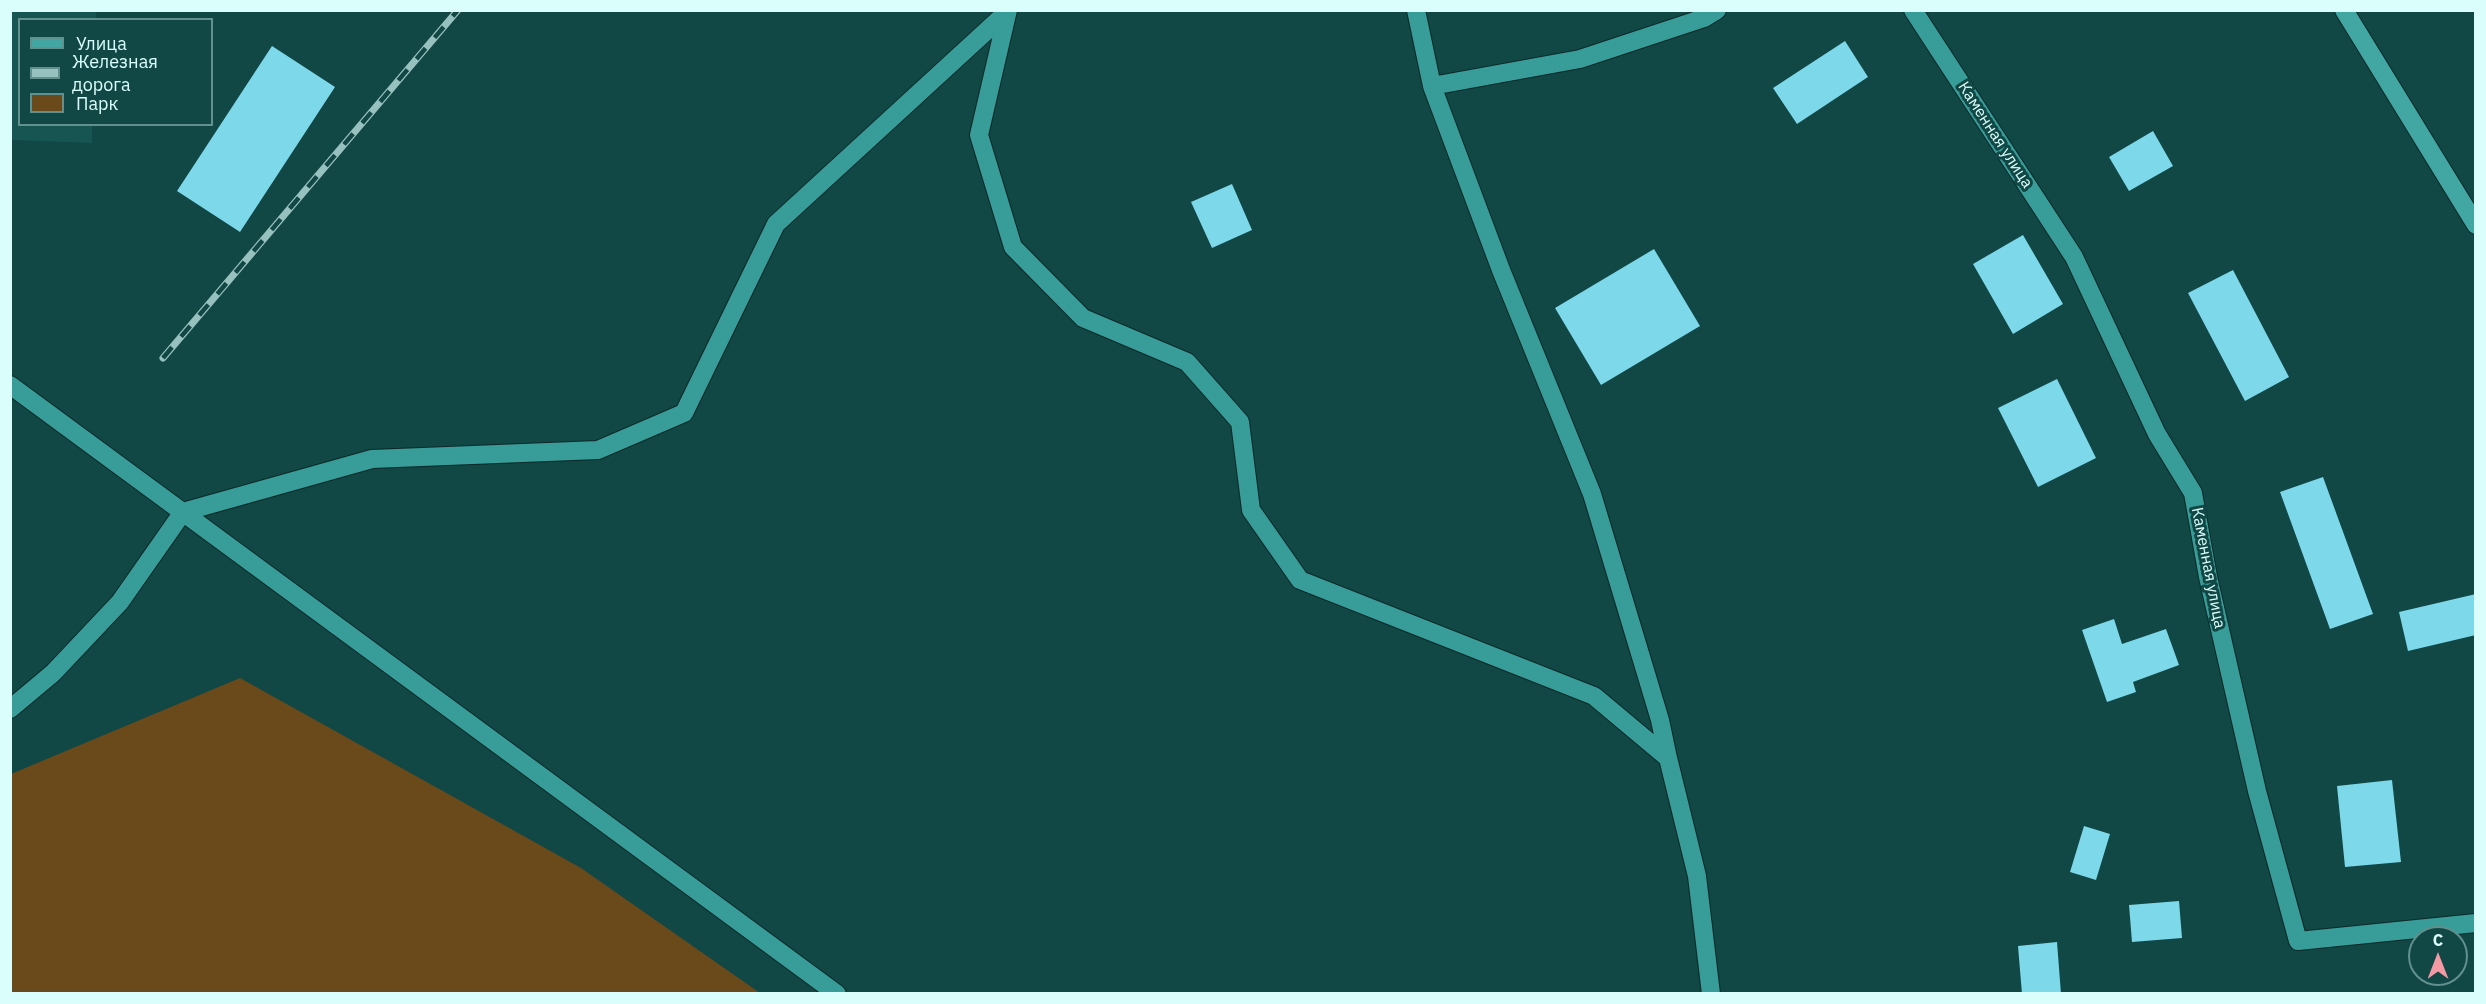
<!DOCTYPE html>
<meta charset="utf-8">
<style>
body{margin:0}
#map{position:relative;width:2486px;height:1004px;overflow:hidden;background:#114745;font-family:"IBM Plex Sans",sans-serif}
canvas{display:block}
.frame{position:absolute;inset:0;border:12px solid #dafefb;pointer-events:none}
.legend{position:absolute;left:18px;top:18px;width:195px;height:108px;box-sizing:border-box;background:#114745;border:2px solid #61908e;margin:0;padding:8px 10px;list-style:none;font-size:18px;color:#dafefb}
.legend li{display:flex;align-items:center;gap:12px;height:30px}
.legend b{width:30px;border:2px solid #61908e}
.north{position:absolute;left:2408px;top:926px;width:60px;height:60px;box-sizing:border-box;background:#114745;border:2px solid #61908e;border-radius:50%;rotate:0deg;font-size:16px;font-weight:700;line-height:24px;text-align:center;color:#dafefb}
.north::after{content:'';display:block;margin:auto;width:21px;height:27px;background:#f49aa6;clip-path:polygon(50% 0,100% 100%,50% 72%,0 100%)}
</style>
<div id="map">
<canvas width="2486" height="1004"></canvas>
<div class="frame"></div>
<ul class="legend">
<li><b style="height:8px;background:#42a7a3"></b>Улица</li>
<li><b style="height:8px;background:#97c1be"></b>Железная дорога</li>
<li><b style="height:16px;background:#6a491b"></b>Парк</li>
</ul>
<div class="north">С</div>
</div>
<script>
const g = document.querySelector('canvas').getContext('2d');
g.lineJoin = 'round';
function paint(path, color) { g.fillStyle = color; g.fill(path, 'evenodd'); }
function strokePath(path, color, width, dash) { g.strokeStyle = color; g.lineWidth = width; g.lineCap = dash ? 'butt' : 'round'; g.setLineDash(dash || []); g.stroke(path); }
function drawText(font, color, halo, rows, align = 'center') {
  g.font = font + ' "IBM Plex Sans",sans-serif'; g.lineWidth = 6; g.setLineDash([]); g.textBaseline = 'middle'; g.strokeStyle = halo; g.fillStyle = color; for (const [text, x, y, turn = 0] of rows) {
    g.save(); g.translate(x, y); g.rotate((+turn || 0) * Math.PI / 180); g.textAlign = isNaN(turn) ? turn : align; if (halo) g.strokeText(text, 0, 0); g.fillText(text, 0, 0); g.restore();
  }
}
paint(new Path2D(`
 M11 10 96 11V19L20 20V124L92 125V143L11 140Z`), '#165552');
paint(new Path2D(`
 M240 678 581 868 760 993H11V774Z`), '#6a491b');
paint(new Path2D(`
 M1845 41 1868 77 1797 124 1773 88Z
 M272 46 335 87 240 232 177 191Z
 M2153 131 2173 166 2129 191 2109 157Z
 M1232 184 1252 230 1212 248 1191 202Z
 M2023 235 2063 304 2013 334 1973 264Z
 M1654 249 1700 326 1601 385 1555 308Z
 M2233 270 2289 377 2245 401 2188 293Z
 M2057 379 2096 458 2038 487 1998 408Z
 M2323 477 2373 614 2330 629 2280 492Z
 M2476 594V635L2408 651 2399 612Z
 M2114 619 2122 644 2166 629 2179 665 2133 682 2136 692 2107 702 2082 630Z
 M2392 780 2401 862 2345 867 2337 786Z
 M2084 826 2110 834 2096 880 2070 872Z
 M2179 901 2182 938 2132 942 2129 905Z
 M2057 942 2061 994H2022L2018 946Z`), '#7dd8ea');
const minor = new Path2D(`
 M1008 10 979 135 1013 247 1083 318 1187 362 1240 422 1251 510 1300 580 1594 696 1668 758 1697 876 1711 994
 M1416 10 1432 86 1580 59 1704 18 1717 10
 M1913 10 2074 257 2157 434 2193 493 2208 577 2257 791 2298 941 2476 923
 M1432 86 1501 270 1592 494 1660 720 1668 758
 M10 385 837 994
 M10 709 53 673 120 602 183 512 372 459 598 450 684 413 776 224 1007 12`);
const major = new Path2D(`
 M2344 10 2476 225`);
strokePath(minor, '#0b2a29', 20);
strokePath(major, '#0b2a29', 20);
strokePath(minor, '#389c98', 18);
strokePath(major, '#42a7a3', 18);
const rail = new Path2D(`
 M163 358 458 10`);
strokePath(rail, '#97c1be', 7);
strokePath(rail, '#114745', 4.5, [14]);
drawText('16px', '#dafefb', '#114745', [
 ["Каменная улица",1995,135,57],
 ["Каменная улица",2208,568,79]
]);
</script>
